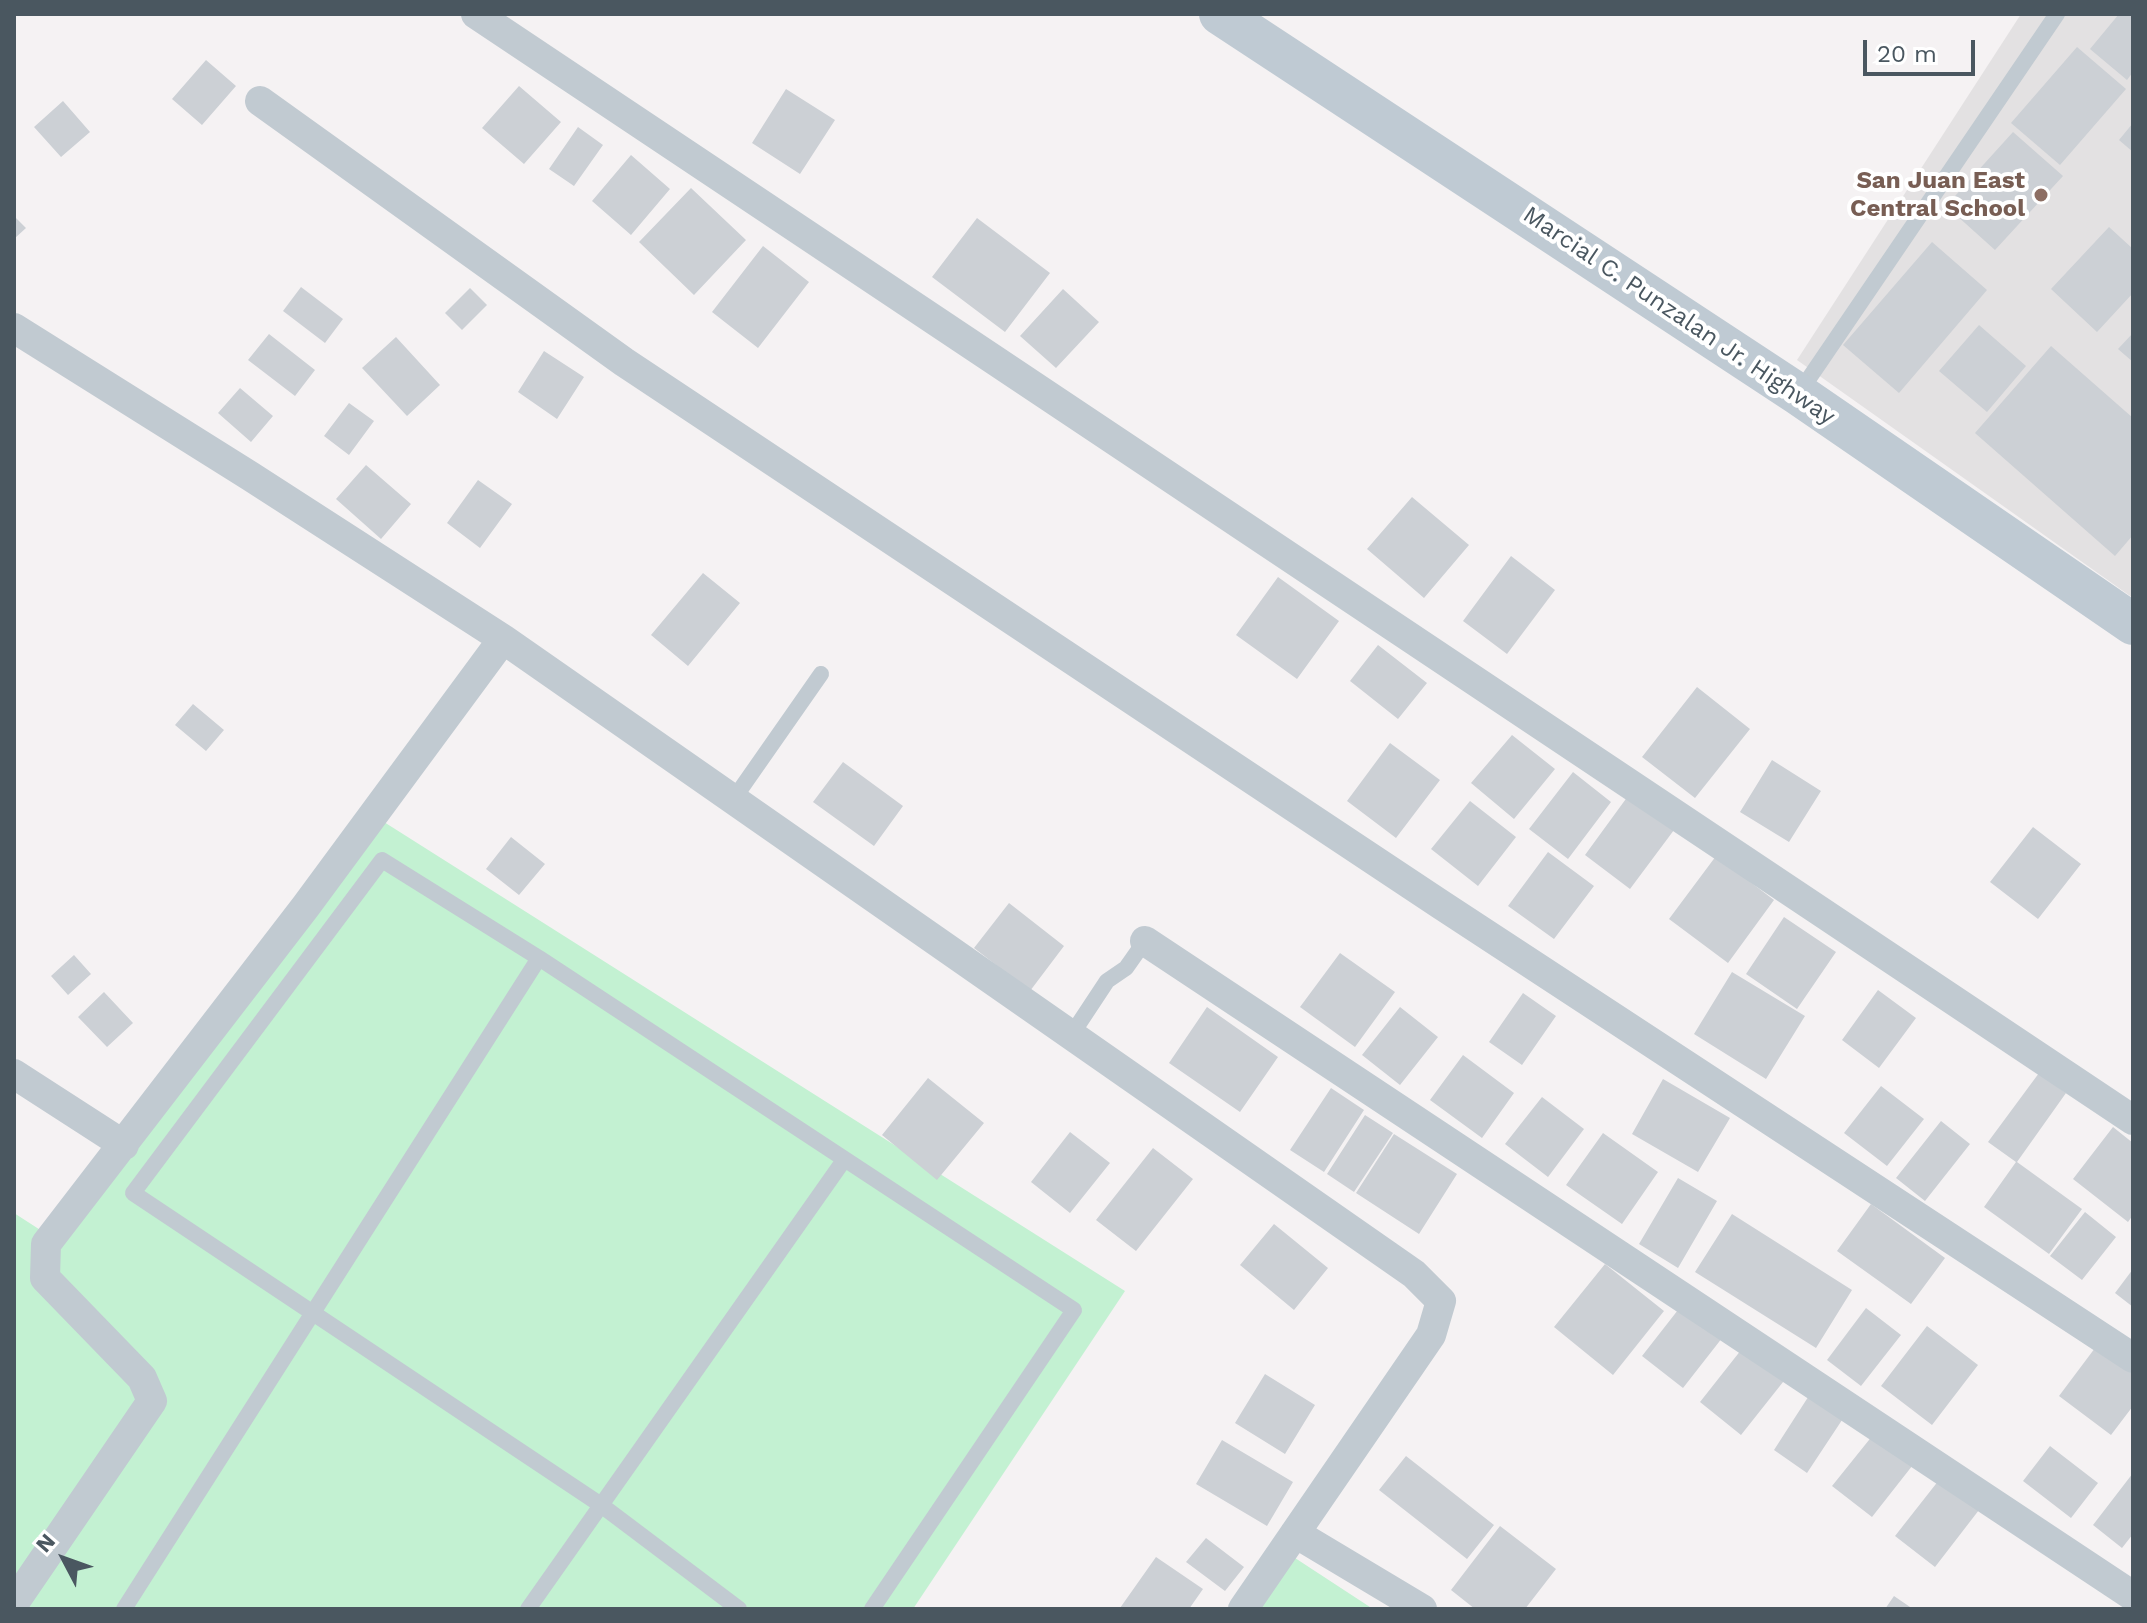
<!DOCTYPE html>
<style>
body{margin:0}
#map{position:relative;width:2147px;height:1623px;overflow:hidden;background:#f5f2f3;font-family:"Work Sans",sans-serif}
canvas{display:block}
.frame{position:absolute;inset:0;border:16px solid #4a5760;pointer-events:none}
.north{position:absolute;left:24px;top:1519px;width:80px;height:80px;-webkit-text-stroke:6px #fff;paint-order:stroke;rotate:311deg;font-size:22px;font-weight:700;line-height:32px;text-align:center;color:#4a5760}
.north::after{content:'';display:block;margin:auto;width:28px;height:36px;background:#4a5760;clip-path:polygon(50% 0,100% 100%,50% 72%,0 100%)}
.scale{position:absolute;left:1863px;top:40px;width:112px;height:36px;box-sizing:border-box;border:4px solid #4a5760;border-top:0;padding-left:10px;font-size:24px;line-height:28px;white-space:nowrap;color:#4a5760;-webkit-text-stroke:6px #fff;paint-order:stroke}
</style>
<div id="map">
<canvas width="2147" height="1623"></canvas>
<div class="frame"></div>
<div class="north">N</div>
<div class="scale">20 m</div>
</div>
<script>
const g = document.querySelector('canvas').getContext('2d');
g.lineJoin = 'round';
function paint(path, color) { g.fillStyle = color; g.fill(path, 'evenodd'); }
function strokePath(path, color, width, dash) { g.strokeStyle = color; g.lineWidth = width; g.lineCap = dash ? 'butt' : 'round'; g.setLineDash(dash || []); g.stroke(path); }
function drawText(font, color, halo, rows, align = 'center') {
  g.font = font + ' "Work Sans",sans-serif'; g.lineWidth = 8; g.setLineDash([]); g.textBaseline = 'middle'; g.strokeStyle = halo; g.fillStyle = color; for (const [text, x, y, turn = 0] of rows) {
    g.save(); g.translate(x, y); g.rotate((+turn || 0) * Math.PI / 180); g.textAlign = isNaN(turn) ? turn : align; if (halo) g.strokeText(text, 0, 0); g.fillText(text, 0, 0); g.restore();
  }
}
paint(new Path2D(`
 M2021 14H2133V598L1797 360Z`), '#e3e1e2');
paint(new Path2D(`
 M384 822 1125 1291 913 1609H14V1213L62 1244Z
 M1292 1556 1373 1609H1257Z`), '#c3f1d2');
paint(new Path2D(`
 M2119 14H2133V72L2127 80 2090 49Z
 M2077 47 2126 89 2060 165 2011 123Z
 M206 60 236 86 202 125 172 99Z
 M519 86 561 122 524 164 482 128Z
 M786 89 835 120 800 174 752 143Z
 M63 101 90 132 61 157 34 127Z
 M2133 123V152L2119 140Z
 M578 127 603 145 574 186 549 169Z
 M2013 132 2063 176 1995 250 1946 206Z
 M631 155 670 189 631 235 592 201Z
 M691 188 746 240 694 295 639 242Z
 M14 216 26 228 14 239Z
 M977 218 1050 273 1005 332 932 277Z
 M2109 227 2133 249V293L2097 332 2051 289Z
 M1932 242 1987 290 1899 393 1843 345Z
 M763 246 809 282 758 348 712 312Z
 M301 287 343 319 325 343 283 311Z
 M470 288 487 305 462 330 445 313Z
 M1063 289 1099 322 1056 368 1020 336Z
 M1979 325 2026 366 1987 412 1939 371Z
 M2133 333V362L2118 349Z
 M269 334 315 370 295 396 248 360Z
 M396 337 440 385 407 416 362 368Z
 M2051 346 2133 418V535L2115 556 1975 433Z
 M544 351 584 377 557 419 518 392Z
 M240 388 273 416 251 442 218 413Z
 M349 403 374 421 349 455 324 436Z
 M366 465 411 504 381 539 336 499Z
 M478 480 512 504 480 548 447 523Z
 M1412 497 1469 545 1424 598 1367 549Z
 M1511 556 1555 590 1507 654 1463 621Z
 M703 573 740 603 688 666 651 635Z
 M1278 577 1339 621 1297 679 1236 635Z
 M1378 645 1427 683 1398 719 1350 681Z
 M1697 687 1750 729 1695 798 1642 757Z
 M193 704 224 730 206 751 175 725Z
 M1512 735 1555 769 1514 819 1471 783Z
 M1390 743 1440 780 1396 838 1347 801Z
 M1772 760 1821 791 1789 842 1740 812Z
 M843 762 903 806 874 846 813 802Z
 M1573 772 1611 802 1568 859 1529 829Z
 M1628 796 1674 830 1630 889 1585 855Z
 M1470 801 1516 837 1478 886 1431 849Z
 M2033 827 2081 864 2038 919 1990 882Z
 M511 837 545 864 519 895 486 869Z
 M1548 852 1594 886 1554 939 1508 906Z
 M1716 856 1774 900 1728 963 1669 919Z
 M1009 903 1064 946 1030 991 974 948Z
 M1784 917 1836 952 1797 1009 1746 974Z
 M1340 953 1395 992 1355 1047 1300 1007Z
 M74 955 91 974 68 995 51 976Z
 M1732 972 1805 1016 1766 1079 1694 1034Z
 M1878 990 1916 1018 1879 1068 1842 1040Z
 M104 992 133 1023 107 1047 78 1017Z
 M1523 993 1556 1016 1522 1065 1489 1042Z
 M1207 1007 1278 1057 1240 1112 1169 1063Z
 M1400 1007 1438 1037 1400 1085 1362 1055Z
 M1463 1055 1514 1093 1482 1138 1430 1100Z
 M2039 1073 2066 1093 2017 1162 2082 1209 2049 1254 1984 1207 2016 1162 1988 1142Z
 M928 1078 984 1123 937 1180 882 1135Z
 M1663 1079 1730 1118 1698 1172 1632 1134Z
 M1881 1086 1924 1119 1887 1166 1844 1133Z
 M1331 1088 1364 1110 1324 1172 1290 1150Z
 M1542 1097 1584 1129 1548 1177 1505 1144Z
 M1365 1115 1393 1133 1354 1192 1327 1174Z
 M1941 1121 1970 1144 1925 1201 1896 1178Z
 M2113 1127 2133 1143V1215L2128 1222 2073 1179Z
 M1070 1132 1110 1163 1070 1213 1031 1182Z
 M1603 1133 1658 1172 1622 1224 1566 1185Z
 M1394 1134 1457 1174 1419 1234 1356 1193Z
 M1153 1148 1193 1179 1136 1251 1096 1220Z
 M1678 1178 1717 1201 1678 1268 1639 1244Z
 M1871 1204 1945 1258 1911 1304 1837 1251Z
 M2085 1212 2116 1237 2082 1280 2050 1256Z
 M1732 1214 1852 1290 1816 1348 1695 1272Z
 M1274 1224 1328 1268 1294 1310 1240 1265Z
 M1605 1264 1664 1311 1613 1375 1554 1327Z
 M2133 1269V1307L2115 1293Z
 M1685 1301 1726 1333 1683 1388 1642 1356Z
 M1866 1308 1901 1335 1861 1386 1827 1360Z
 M1927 1326 1978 1365 1932 1425 1881 1386Z
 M2101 1340 2133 1363V1406L2111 1435 2059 1396Z
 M1745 1345 1787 1377 1741 1435 1700 1402Z
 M1265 1374 1315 1405 1285 1454 1235 1423Z
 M1812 1391 1846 1414 1807 1473 1774 1450Z
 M1877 1430 1916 1461 1872 1517 1832 1486Z
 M1222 1440 1293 1482 1267 1526 1196 1484Z
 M2050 1446 2098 1483 2071 1518 2023 1481Z
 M1406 1456 1494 1525 1467 1559 1379 1490Z
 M2133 1473V1534L2122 1548 2093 1525Z
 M1939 1480 1979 1510 1935 1567 1895 1536Z
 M1500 1526 1556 1569 1525 1609H1475L1451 1590Z
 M1206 1538 1244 1567 1225 1591 1186 1562Z
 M1156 1557 1203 1589 1189 1609H1122L1120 1608Z
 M1894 1596 1913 1609H1885Z`), '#ccd0d5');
strokePath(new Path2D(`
 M1799 393 2057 14
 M733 800 821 674
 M1072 1034 1107 981 1126 968 1145 941
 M124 1609 539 958
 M528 1609 844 1160
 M739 1609 601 1505 133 1193 382 860 539 958 1074 1310 872 1609`), '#c1cad1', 16);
strokePath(new Path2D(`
 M476 14 2133 1120
 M260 101 624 362 1440 904 2133 1358
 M14 328 250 476 503 639 1414 1274 1441 1301 1431 1335 1243 1609
 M1145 941 2133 1596
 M14 1074 124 1145
 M1295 1533 1422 1609
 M14 1603 152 1401 142 1378 45 1278 46 1244 306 906 503 639`), '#c1cad1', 30);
strokePath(new Path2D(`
 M1220 14 1798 394 2133 624`), '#bfcad3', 42);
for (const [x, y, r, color] of [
 [2041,195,8,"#8d6e63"]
]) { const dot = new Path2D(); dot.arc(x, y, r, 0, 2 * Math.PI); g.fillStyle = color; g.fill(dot); strokePath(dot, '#fff', 3); }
drawText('bold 24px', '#785e54', '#fff', [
 ["San Juan East",2025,181],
 ["Central School",2025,209]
], 'right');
drawText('24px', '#4a5760', '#fff', [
 ["Marcial C. Punzalan Jr. Highway",1679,316,34]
]);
</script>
